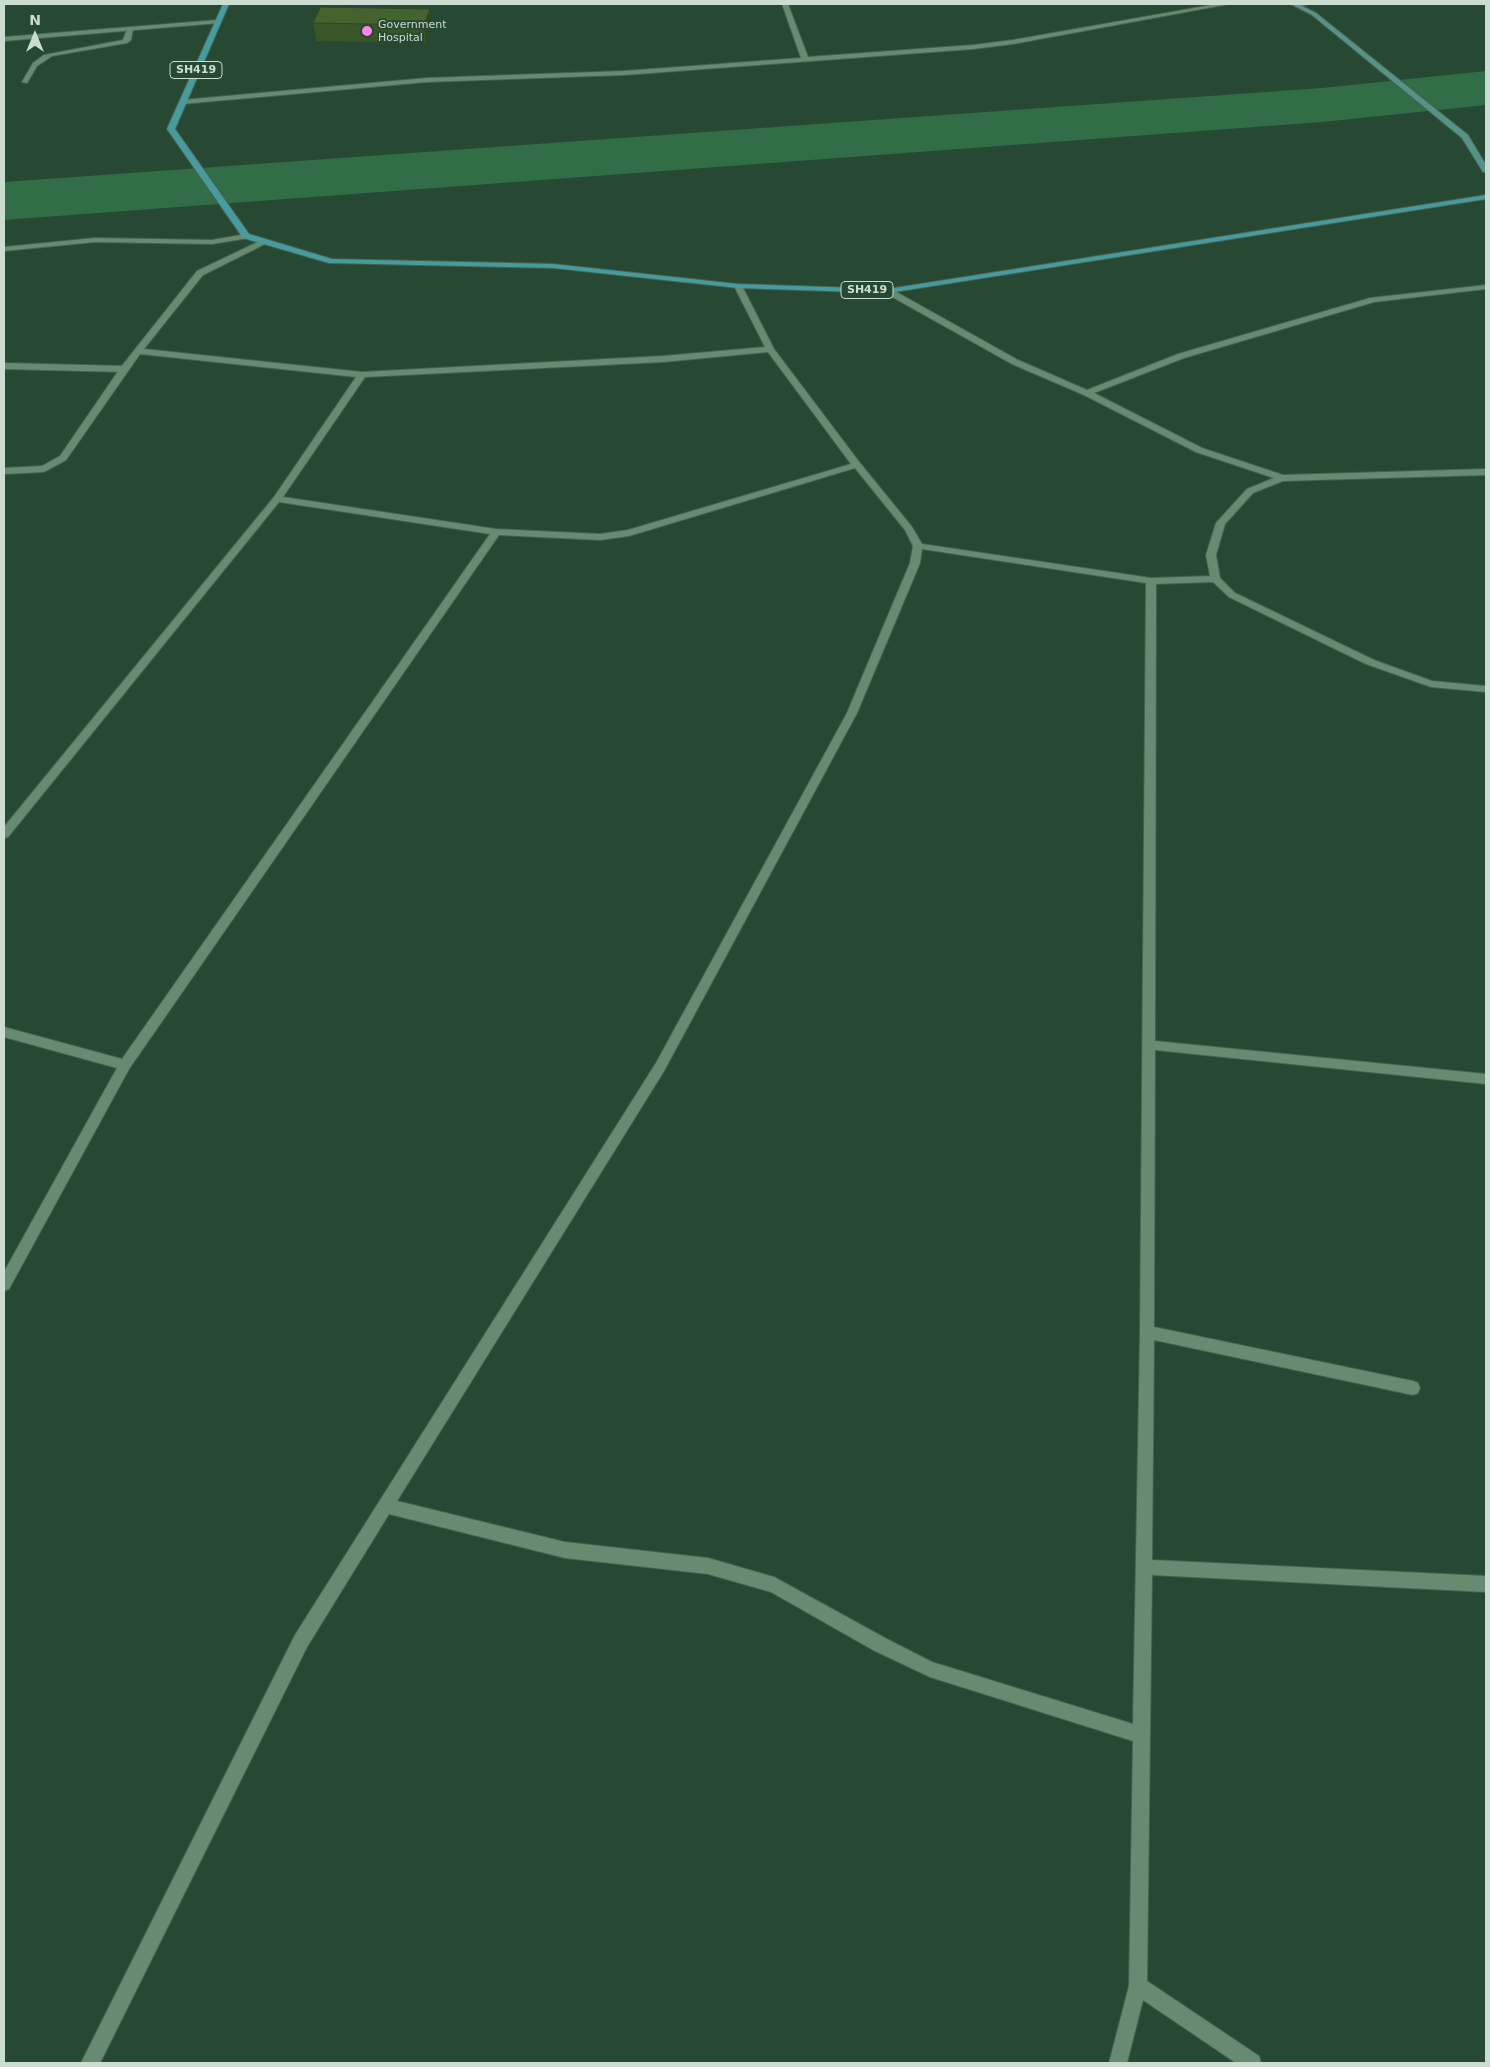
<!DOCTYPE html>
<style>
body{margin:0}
#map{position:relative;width:1490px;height:2067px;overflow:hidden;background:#274832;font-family:"DejaVu Sans",sans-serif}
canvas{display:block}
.frame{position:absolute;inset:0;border:5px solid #cbddd0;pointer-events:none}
.north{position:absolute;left:10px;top:10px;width:50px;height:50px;-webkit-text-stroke:4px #274832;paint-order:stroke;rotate:0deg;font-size:14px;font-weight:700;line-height:20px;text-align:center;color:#cbddd0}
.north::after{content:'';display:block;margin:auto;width:18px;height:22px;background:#cbddd0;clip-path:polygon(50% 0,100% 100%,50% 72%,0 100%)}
</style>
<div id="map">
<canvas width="1490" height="2067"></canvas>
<div class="frame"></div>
<div class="north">N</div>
</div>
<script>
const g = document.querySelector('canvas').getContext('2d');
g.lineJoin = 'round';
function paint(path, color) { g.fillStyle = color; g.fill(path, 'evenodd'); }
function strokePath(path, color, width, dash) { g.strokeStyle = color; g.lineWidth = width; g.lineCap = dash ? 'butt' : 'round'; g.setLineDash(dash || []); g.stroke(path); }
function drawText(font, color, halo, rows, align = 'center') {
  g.font = font + ' "DejaVu Sans",sans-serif'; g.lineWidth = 4; g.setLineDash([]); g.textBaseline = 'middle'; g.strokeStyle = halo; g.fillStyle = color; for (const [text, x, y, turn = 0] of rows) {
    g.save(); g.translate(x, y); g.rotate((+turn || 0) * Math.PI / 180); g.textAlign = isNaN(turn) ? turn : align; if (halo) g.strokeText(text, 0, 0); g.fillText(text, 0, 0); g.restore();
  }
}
paint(new Path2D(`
 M1486 71V105L1322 122 4 220V182L1322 88Z`), '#316d47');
const lane = new Path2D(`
 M130 27 133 29 131 40 127 43 52 56 37 66 27 83 22 82 33 63 44 55 123 40 127 29Z
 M4 363 124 366 128 369 124 372 4 369Z`);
const street = new Path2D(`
 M782 4H788L808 57 973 45 1013 40 1217 4H1229L1013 44 973 49 624 75 427 82 182 104 179 102 182 100 427 78 624 71 801 58Z
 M1294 4H1309L1296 7Z
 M217 20 219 23 4 41V37Z
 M246 234 250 236 249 238 212 244 95 242 4 251V247L95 238 212 240Z
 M262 240H265V244L203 275 144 349 362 372 663 356 765 347 734 286 738 284 742 286 774 349 860 463 912 527 922 544 1151 578 1210 576 1206 555 1216 523 1247 489 1274 478 1196 452 1084 395 1012 364 885 293V289H891L1018 360 1087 390 1178 354 1370 298 1486 285V289L1374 302 1184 358 1094 393 1202 448 1283 475 1486 469V475L1283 481 1253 493 1225 524 1216 555 1220 578 1235 593 1374 660 1432 681 1486 686V692L1431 687 1366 664 1229 597 1213 582 1156 584 1155 1041 1486 1074V1084L1155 1050 1154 1327 1413 1381 1418 1383 1420 1388 1418 1393 1413 1395 1154 1340 1152 1560 1486 1576V1592L1152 1575 1147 1981 1259 2056 1261 2063H1236L1143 2000 1127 2063H1109L1129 1986 1133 1741 930 1677 873 1650 771 1592 708 1574 565 1558 389 1514 307 1647 100 2063H81L295 1635 656 1063 847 713 910 563 913 546 905 530 855 468 629 536 600 540 499 535 129 1069 9 1289 4 1291V1272L117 1068 4 1037V1027L122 1059 490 534 279 502 8 837 4 838V827L274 497 356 377 140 354 66 460 44 472 4 474V468L42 466 60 456 121 367 197 271ZM768 352 851 464 628 530 600 534 496 529 283 497 365 377 663 362ZM922 549 1146 583 1140 1332 1133 1724 932 1662 885 1638 774 1577 708 1558 565 1542 397 1501 664 1071 857 713 920 563Z`);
const secondary = new Path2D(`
 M1291 4H1298L1316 13 1468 135 1486 165V172H1483L1462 138 1312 15Z`);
const primary = new Path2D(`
 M223 4H229L175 129 249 234 332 259 553 264 738 284 888 289 1486 195V199L888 293 738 288 553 268 329 263 243 238 167 129Z`);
strokePath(lane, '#456251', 2);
strokePath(street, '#456251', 2);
strokePath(secondary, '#456251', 2);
strokePath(primary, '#456251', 2);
paint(lane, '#678a71');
paint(street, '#678a71');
paint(secondary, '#579287');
paint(primary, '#479a9d');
paint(new Path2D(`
 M430 9 433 27 426 43 316 41 313 23Z`), '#3a5528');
paint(new Path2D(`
 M430 9 433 27 426 43 424 25Z`), '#304520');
const building = new Path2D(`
 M321 7 430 9 424 25 313 23Z`);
paint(building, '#44632e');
strokePath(building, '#304520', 1);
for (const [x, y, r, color] of [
 [367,31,6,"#fa87e7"]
]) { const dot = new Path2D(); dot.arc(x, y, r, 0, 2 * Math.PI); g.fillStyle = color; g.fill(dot); strokePath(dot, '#274832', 2); }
drawText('11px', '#cbddd0', '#274832', [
 ["Government",378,25],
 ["Hospital",378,38]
], 'left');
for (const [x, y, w] of [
 [196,70,52],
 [867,290,52]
]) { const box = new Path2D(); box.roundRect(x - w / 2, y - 8.5, w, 17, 4); g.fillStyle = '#274832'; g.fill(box); strokePath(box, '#cbddd0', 1); }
drawText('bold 11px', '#cbddd0', null, [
 ["SH419",196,70],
 ["SH419",867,290]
]);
</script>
